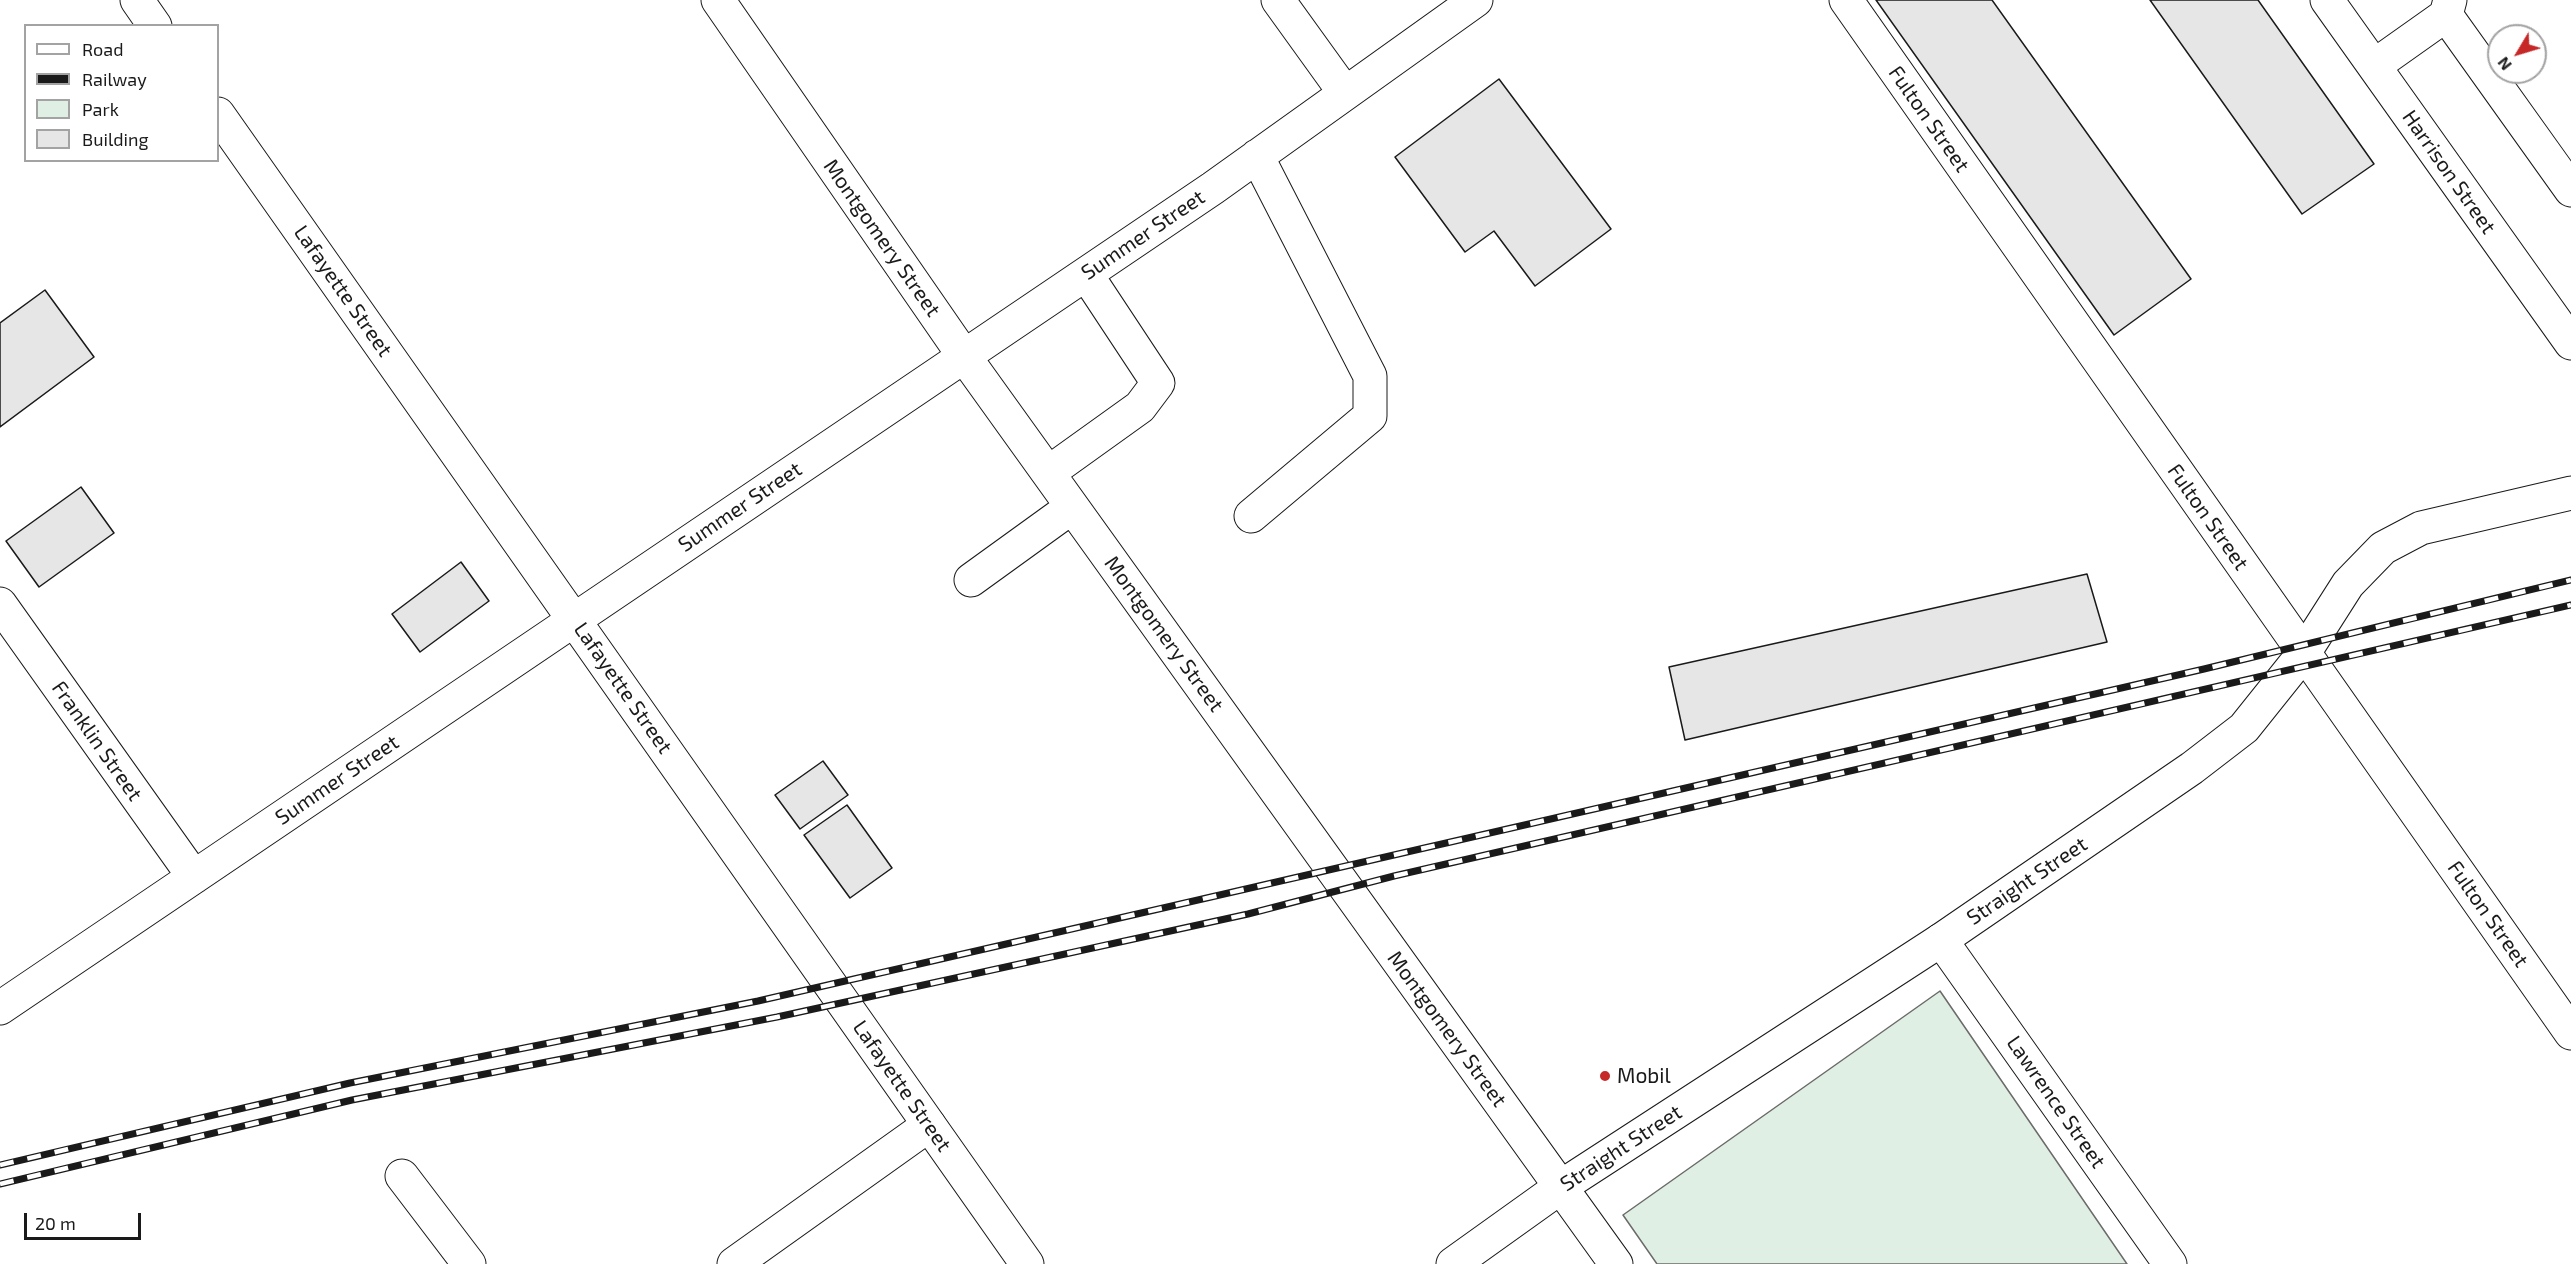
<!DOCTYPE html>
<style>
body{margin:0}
#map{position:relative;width:2571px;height:1264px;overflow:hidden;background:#fff;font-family:"Exo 2",sans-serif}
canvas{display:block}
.legend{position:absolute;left:24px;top:24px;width:195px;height:138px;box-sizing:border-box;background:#fff;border:2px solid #a3a3a3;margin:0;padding:8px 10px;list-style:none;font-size:18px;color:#1a1a1a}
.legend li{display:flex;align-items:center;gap:12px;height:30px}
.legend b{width:30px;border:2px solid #a3a3a3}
.north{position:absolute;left:2487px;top:24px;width:60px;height:60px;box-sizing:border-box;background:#fff;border:2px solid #a3a3a3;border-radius:50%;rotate:232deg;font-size:16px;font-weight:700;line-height:24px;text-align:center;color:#1a1a1a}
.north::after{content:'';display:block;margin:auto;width:21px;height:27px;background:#c62828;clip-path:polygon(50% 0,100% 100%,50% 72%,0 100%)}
.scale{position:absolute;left:24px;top:1213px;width:117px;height:27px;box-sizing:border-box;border:3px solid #1a1a1a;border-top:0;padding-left:8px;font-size:18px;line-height:21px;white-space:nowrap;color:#1a1a1a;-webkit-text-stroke:4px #fff;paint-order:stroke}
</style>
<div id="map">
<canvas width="2571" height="1264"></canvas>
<ul class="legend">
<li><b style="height:8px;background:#fff"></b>Road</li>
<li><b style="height:8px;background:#1a1a1a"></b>Railway</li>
<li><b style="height:16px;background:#e0efe3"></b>Park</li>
<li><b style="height:16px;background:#e6e6e6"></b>Building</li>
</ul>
<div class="north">N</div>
<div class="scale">20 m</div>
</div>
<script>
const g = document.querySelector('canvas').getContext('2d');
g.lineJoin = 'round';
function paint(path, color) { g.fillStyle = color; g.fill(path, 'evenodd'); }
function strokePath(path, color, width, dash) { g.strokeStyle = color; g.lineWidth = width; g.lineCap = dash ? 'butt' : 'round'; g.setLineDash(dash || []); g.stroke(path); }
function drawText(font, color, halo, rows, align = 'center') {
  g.font = font + ' "Exo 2",sans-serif'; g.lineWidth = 4.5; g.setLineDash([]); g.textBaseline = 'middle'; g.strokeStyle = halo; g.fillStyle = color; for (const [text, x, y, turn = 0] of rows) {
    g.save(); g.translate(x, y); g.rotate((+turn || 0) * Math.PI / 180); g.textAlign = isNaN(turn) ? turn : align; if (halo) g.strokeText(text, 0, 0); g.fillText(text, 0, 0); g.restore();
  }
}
const green = new Path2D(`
 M1940 991 2127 1264H1657L1623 1215Z`);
paint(green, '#e0efe3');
strokePath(green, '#6a6a6a', 1.5);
const building = new Path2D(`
 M1876 0H1992L2191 279 2114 335Z
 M2150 0H2258L2374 164 2302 214Z
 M1499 79 1611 229 1535 286 1494 231 1465 252 1395 157Z
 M45 290 94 357 0 427V323Z
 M81 487 114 533 39 587 6 541Z
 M461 562 489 601 420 652 392 614Z
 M2087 574 2107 642 1685 740 1669 667Z
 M823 761 848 795 800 829 775 795Z
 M847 805 892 868 850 898 804 835Z`);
paint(building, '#e6e6e6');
strokePath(building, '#1a1a1a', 1.5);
const minor = new Path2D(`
 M718 0 964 356 1616 1264
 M1278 0 1345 93
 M1846 0 2571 1033
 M2327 0 2571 343
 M2446 15 2571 190
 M2374 66 2446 15 2450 0
 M1048 473 1140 407 1158 383 1086 274
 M1251 516 1370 416V376L1257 156
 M971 580 1072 507
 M0 604 194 877
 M1941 940 2170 1264
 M0 1008 1213 188 1476 0
 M402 1176 469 1264
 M734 1264 929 1125`);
const major = new Path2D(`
 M137 0 155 26
 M218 114 1027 1264
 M1453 1264 1562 1186 1941 940 2192 768 2244 728 2304 653 2348 584 2383 548 2421 528 2571 493`);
strokePath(minor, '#1a1a1a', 35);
strokePath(major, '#1a1a1a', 35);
strokePath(minor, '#fff', 33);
strokePath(major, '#fff', 33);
const rail = new Path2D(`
 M0 1165 350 1083 758 1001 2204 669 2571 580
 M0 1184 352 1100 777 1017 1248 914 1394 876 2571 605`);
strokePath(rail, '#1a1a1a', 7);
strokePath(rail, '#fff', 4.5, [14]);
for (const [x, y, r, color] of [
 [1605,1076,6,"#c62828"]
]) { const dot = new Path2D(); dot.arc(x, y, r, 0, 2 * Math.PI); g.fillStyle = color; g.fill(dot); strokePath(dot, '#fff', 2); }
drawText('21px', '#1a1a1a', '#fff', [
 ["Fulton Street",1929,119,55],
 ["Harrison Street",2449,172,55],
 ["Summer Street",1143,235,-34],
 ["Montgomery Street",882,238,55],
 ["Lafayette Street",343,291,55],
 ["Summer Street",740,507,-34],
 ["Fulton Street",2208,517,55],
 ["Montgomery Street",1164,634,54],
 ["Lafayette Street",623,688,55],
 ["Franklin Street",97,741,55],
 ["Summer Street",337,780,-34],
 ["Straight Street",2027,881,-34],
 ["Fulton Street",2488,914,55],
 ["Montgomery Street",1447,1029,54],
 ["Lafayette Street",902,1086,55],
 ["Lawrence Street",2056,1102,55],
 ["Straight Street",1621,1148,-33]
]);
drawText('21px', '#1a1a1a', '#fff', [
 ["Mobil",1617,1076]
], 'left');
</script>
